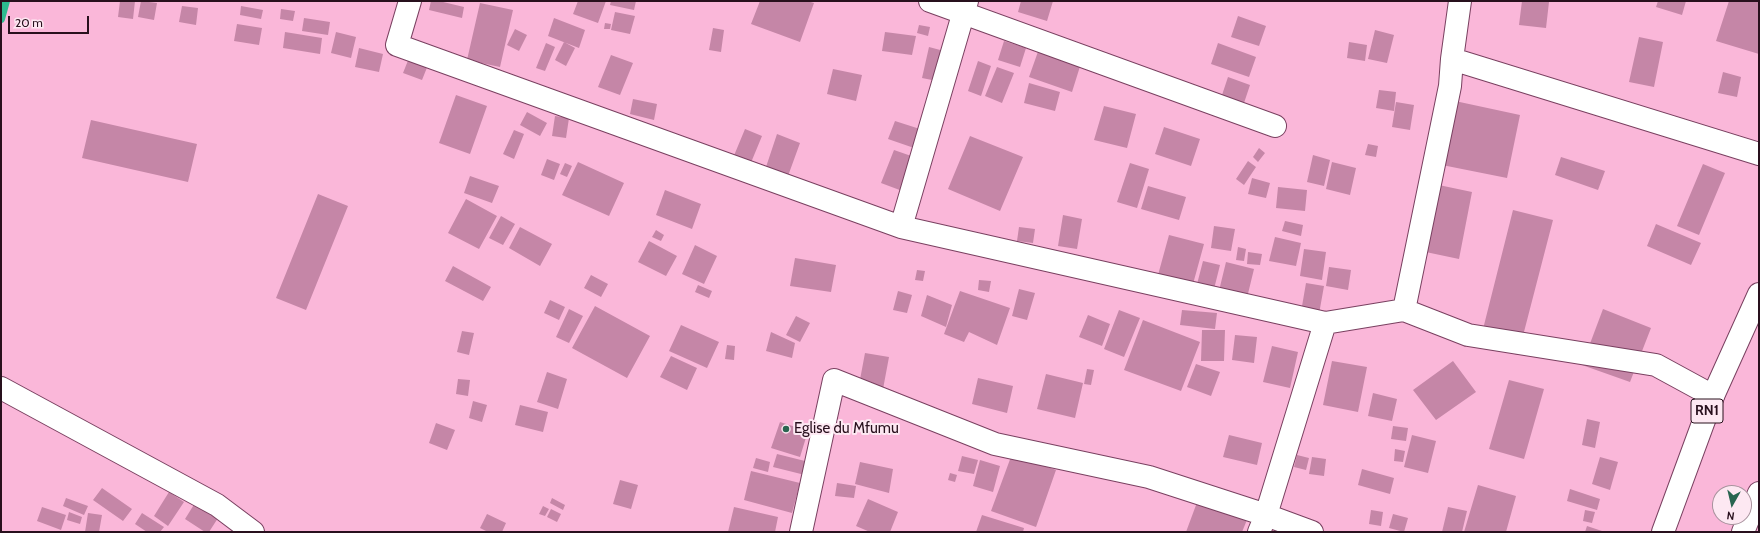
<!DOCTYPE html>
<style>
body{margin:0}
#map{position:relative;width:1760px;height:533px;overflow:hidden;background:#fab7d9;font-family:Cabin,sans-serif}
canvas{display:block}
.frame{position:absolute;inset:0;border:2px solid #28101d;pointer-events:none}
.north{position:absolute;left:1712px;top:485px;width:40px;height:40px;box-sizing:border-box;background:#fde8f2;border:1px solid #a8929d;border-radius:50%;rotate:188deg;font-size:11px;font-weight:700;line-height:16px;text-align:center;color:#28101d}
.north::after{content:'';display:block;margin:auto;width:14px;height:18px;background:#296550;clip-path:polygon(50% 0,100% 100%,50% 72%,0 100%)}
.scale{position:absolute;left:8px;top:16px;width:81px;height:18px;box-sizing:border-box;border:2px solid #28101d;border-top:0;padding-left:5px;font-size:12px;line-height:14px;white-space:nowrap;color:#28101d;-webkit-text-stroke:3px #fde8f2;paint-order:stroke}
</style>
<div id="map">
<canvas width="1760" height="533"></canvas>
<div class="frame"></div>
<div class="north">N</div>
<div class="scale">20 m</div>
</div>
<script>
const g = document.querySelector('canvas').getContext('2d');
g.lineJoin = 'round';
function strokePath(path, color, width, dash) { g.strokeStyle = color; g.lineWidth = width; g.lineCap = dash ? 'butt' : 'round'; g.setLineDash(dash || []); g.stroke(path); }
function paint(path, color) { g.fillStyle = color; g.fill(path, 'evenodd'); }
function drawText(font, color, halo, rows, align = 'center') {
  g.font = font + ' Cabin,sans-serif'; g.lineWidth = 4; g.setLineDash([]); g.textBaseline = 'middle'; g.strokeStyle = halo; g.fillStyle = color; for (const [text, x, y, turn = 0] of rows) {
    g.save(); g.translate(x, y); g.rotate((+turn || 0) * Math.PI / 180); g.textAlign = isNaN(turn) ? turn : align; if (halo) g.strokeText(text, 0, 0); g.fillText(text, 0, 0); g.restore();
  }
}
strokePath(new Path2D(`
 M1 19 6 1`), '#2dbb8f', 8);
paint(new Path2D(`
 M120 1H135L133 19 118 17Z
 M141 1 157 3 154 20 138 17Z
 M431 1H439L464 7 462 18 429 10Z
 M578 1H606L598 23 573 14Z
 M611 1H636L634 10 610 5Z
 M760 1H807L814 3 800 42 751 24Z
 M1021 1H1053L1047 21 1018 12Z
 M1522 1 1549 2 1546 28 1519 25Z
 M1658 1H1686L1682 15 1656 7Z
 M1729 1H1759V54L1716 41Z
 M480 3 513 10 500 67 467 60Z
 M182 6 198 8 196 25 179 22Z
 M241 6 263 10 261 19 240 15Z
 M281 9 295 11 293 21 280 19Z
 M615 12 635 16 630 34 611 30Z
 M1238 16 1266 26 1259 46 1231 37Z
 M304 18 330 22 328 35 302 31Z
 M554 18 585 30 579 48 548 36Z
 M605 23 611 24 610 29H604Z
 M237 24 262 28 259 45 234 41Z
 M919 25 930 27 928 36 917 33Z
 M713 28 724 30 721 52 709 50Z
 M515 29 527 35 519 51 507 45Z
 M1375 30 1394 35 1387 63 1368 59Z
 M285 32 322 38 320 54 283 48Z
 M336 32 356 37 351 58 331 53Z
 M885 32 916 36 912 55 882 51Z
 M1639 37 1663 42 1654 87 1629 82Z
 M1004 41 1026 48 1020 67 998 60Z
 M564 42 575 48 566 66 555 60Z
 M1349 42 1367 45 1365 61 1347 58Z
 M546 43 555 47 545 71 536 68Z
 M1218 43 1256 57 1249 77 1211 64Z
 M1040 46 1082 60 1072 92 1029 77Z
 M929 47 944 51 937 81 922 78Z
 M359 48 383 54 379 72 355 67Z
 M611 55 633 63 620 95 598 87Z
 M409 58 428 65 422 80 403 73Z
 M978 61 991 66 981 96 968 91Z
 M997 67 1014 73 1002 103 985 96Z
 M833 69 862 75 856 101 827 94Z
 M1723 72 1741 77 1737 97 1718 93Z
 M1228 77 1250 85 1242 109 1220 101Z
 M1029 83 1060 92 1055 111 1024 103Z
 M1379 90 1396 92 1394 111 1376 108Z
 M456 95 487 106 470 154 439 143Z
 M633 99 657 104 654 120 630 114Z
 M1455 101 1520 115 1507 178 1442 165Z
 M1396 102 1414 105 1410 130 1392 127Z
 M1104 106 1136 114 1127 148 1094 140Z
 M527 112 547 123 540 136 520 125Z
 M555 116 569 118 566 138 552 136Z
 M91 120 197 144 188 182 82 158Z
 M895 121 923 130 917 149 888 139Z
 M1164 127 1200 139 1191 166 1155 154Z
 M745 129 762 136 750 165 733 158Z
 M514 130 524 134 514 159 503 154Z
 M777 134 800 143 788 176 766 167Z
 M970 136 1023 157 1000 211 948 189Z
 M1368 144 1378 146 1376 157 1365 155Z
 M1259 148 1265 153 1258 162 1253 157Z
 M894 150 917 158 905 192 881 183Z
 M1313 155 1330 160 1324 186 1307 182Z
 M1561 157 1605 171 1598 190 1555 175Z
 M547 159 560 164 554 180 541 175Z
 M1248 161 1256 167 1244 185 1236 179Z
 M578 162 624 183 609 216 562 195Z
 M1332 162 1356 168 1350 195 1326 189Z
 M565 163 572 166 567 177 560 174Z
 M1130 163 1149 169 1137 208 1117 202Z
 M1703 164 1725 173 1699 235 1677 226Z
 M470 176 499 186 492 203 464 193Z
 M1252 178 1270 183 1266 198 1248 194Z
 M1434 184 1472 192 1459 259 1421 251Z
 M1148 186 1186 197 1179 220 1141 209Z
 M1278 187 1307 190 1305 211 1276 208Z
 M665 190 701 204 692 229 656 215Z
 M318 194 348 206 306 310 276 298Z
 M466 199 497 216 479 249 448 233Z
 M1513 210 1553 220 1518 355 1479 345Z
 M1063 215 1082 219 1077 249 1058 246Z
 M501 216 515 224 503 245 489 238Z
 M1285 221 1303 225 1301 236 1282 231Z
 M1656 224 1701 243 1691 265 1647 246Z
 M1214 226 1235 229 1231 251 1211 248Z
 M520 227 552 244 540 266 509 248Z
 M1019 227 1035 229 1033 243 1017 241Z
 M656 230 664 235 661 241 652 237Z
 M1169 235 1204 244 1193 284 1158 275Z
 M1275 237 1301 243 1296 266 1269 261Z
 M649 241 677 256 666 276 638 262Z
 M695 245 717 256 704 284 682 274Z
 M1238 247 1246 249 1244 261 1236 260Z
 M1304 249 1326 252 1322 280 1300 276Z
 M1248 252 1262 254 1260 265 1247 264Z
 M795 258 836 265 831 292 790 286Z
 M1203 261 1220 265 1212 297 1195 292Z
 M1226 262 1254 269 1245 306 1217 299Z
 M453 266 491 287 483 301 445 281Z
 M1329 267 1351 270 1348 290 1326 286Z
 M917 270 925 271 923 281 915 280Z
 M591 275 608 284 601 297 584 288Z
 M979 280 991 281 989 292 978 290Z
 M1306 283 1324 286 1319 314 1301 312Z
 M698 285 712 291 709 298 695 292Z
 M1019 289 1035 293 1027 320 1012 316Z
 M898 291 912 295 907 313 893 310Z
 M960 291 1010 308 997 345 969 332 964 342 944 334Z
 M927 295 952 305 946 327 921 316Z
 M550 300 565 307 559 320 544 313Z
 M595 306 650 336 627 378 572 348Z
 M569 309 583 316 569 343 556 337Z
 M1603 309 1651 328 1630 382 1582 365Z
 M1119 310 1140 318 1124 357 1104 349Z
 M1182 310 1217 313 1215 329 1180 325Z
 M1088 315 1110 324 1102 346 1079 337Z
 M796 316 810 323 800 342 786 335Z
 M1143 320 1200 342 1181 391 1124 370Z
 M681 325 719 342 707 368 669 351Z
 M1202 330H1225L1224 361H1201Z
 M462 331 474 333 469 355 457 352Z
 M771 332 795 343 792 358 766 351Z
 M1235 335 1257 337 1254 363 1232 360Z
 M727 345 735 346 734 360 725 359Z
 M1272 346 1298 352 1290 388 1263 382Z
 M865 353 889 357 883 389 859 385Z
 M671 356 697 368 687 390 660 377Z
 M1332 361 1367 367 1358 412 1323 405Z
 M1453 361 1476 392 1436 420 1413 390Z
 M1196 364 1220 372 1211 396 1187 387Z
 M1087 369 1094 370 1091 385 1084 384Z
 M547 372 567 379 558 409 537 402Z
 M1046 374 1083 383 1075 418 1037 409Z
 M978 378 1013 386 1007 413 972 404Z
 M458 379 470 380 468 396 456 394Z
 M1509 380 1544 389 1524 459 1489 449Z
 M1373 393 1397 399 1392 421 1368 416Z
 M473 401 487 405 482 422 469 418Z
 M520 405 548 412 543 432 515 425Z
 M1587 419 1600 422 1595 448 1582 445Z
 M780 422 808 431 800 457 771 448Z
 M436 423 455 430 447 450 429 443Z
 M1393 426 1408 428 1406 441 1391 439Z
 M1229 435 1262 443 1257 465 1223 457Z
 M1412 435 1436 441 1428 473 1404 467Z
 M1395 449 1405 451 1403 462 1394 461Z
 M777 454 813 463 809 476 773 467Z
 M1012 454 1056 470 1036 527 991 511Z
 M1297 455 1309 458 1306 470 1294 467Z
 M962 456 978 460 974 474 958 471Z
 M1312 457 1326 459 1324 476 1309 474Z
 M1600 457 1618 462 1610 490 1592 484Z
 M756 458 770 462 768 472 753 468Z
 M980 460 1000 466 993 492 973 486Z
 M860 462 893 469 889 493 855 484Z
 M1362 469 1394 478 1390 494 1358 485Z
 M751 471 800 483 792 513 744 500Z
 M950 473 957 475 955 482 948 480Z
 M620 480 638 485 631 509 613 504Z
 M837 483 856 486 854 498 835 496Z
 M1478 485 1516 496 1506 532H1464Z
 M102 488 132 509 123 521 93 500Z
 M1570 489 1600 499 1597 510 1567 501Z
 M169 492 184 502 168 526 154 516Z
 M1199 497 1249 515 1242 532H1186Z
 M66 498 88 506 84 515 63 506Z
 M552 498 565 505 563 510 550 503Z
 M868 499 898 512 890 532H870L856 526Z
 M195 503 218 518 209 532H205L185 519Z
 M543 506 549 509 545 516 539 514Z
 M42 507 66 515 61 530 37 521Z
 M734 507 778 517 775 532H728Z
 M1448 507 1467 511 1462 532H1442Z
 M551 509 561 514 557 522 547 517Z
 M1371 510 1383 512 1381 526 1369 524Z
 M1585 510 1595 512 1592 523 1583 521Z
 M69 512 82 517 80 524 67 520Z
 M88 513 102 515 99 532H85Z
 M142 513 164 527 160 532H147L135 524Z
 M487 514 506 523 502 532H488L480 528Z
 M1393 514 1408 518 1404 532 1389 528Z
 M982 515 1024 528 1023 532H976Z
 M1587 526 1605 532H1585Z`), '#c586a7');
const minor = new Path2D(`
 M410 1 397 45 901 227 1325 323 1404 310 1468 335 1656 365 1713 396
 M930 1 1275 126
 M1452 59 1759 154
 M901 227 967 1
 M1404 310 1450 86 1452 59 1460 1
 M1 388 217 505 253 532
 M801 532 834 380 995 444 1149 477 1266 515 1312 532
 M1259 532 1266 515 1325 323`);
const trunk = new Path2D(`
 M1663 532 1713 396 1759 294
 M1743 532 1759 493`);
strokePath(minor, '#794060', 24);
strokePath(trunk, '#794060', 24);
strokePath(minor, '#fff', 22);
strokePath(trunk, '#fff', 22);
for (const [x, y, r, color] of [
 [786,429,4,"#296550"]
]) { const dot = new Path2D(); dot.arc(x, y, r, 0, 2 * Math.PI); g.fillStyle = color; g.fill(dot); strokePath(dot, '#fde8f2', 1.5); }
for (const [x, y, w] of [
 [1707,411,32]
]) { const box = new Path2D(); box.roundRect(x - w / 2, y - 12, w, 24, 3); g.fillStyle = '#fde8f2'; g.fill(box); strokePath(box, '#28101d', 1); }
drawText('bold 14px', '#28101d', null, [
 ["RN1",1707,411]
]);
drawText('15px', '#28101d', '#fde8f2', [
 ["Eglise du Mfumu",794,429]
], 'left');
</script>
